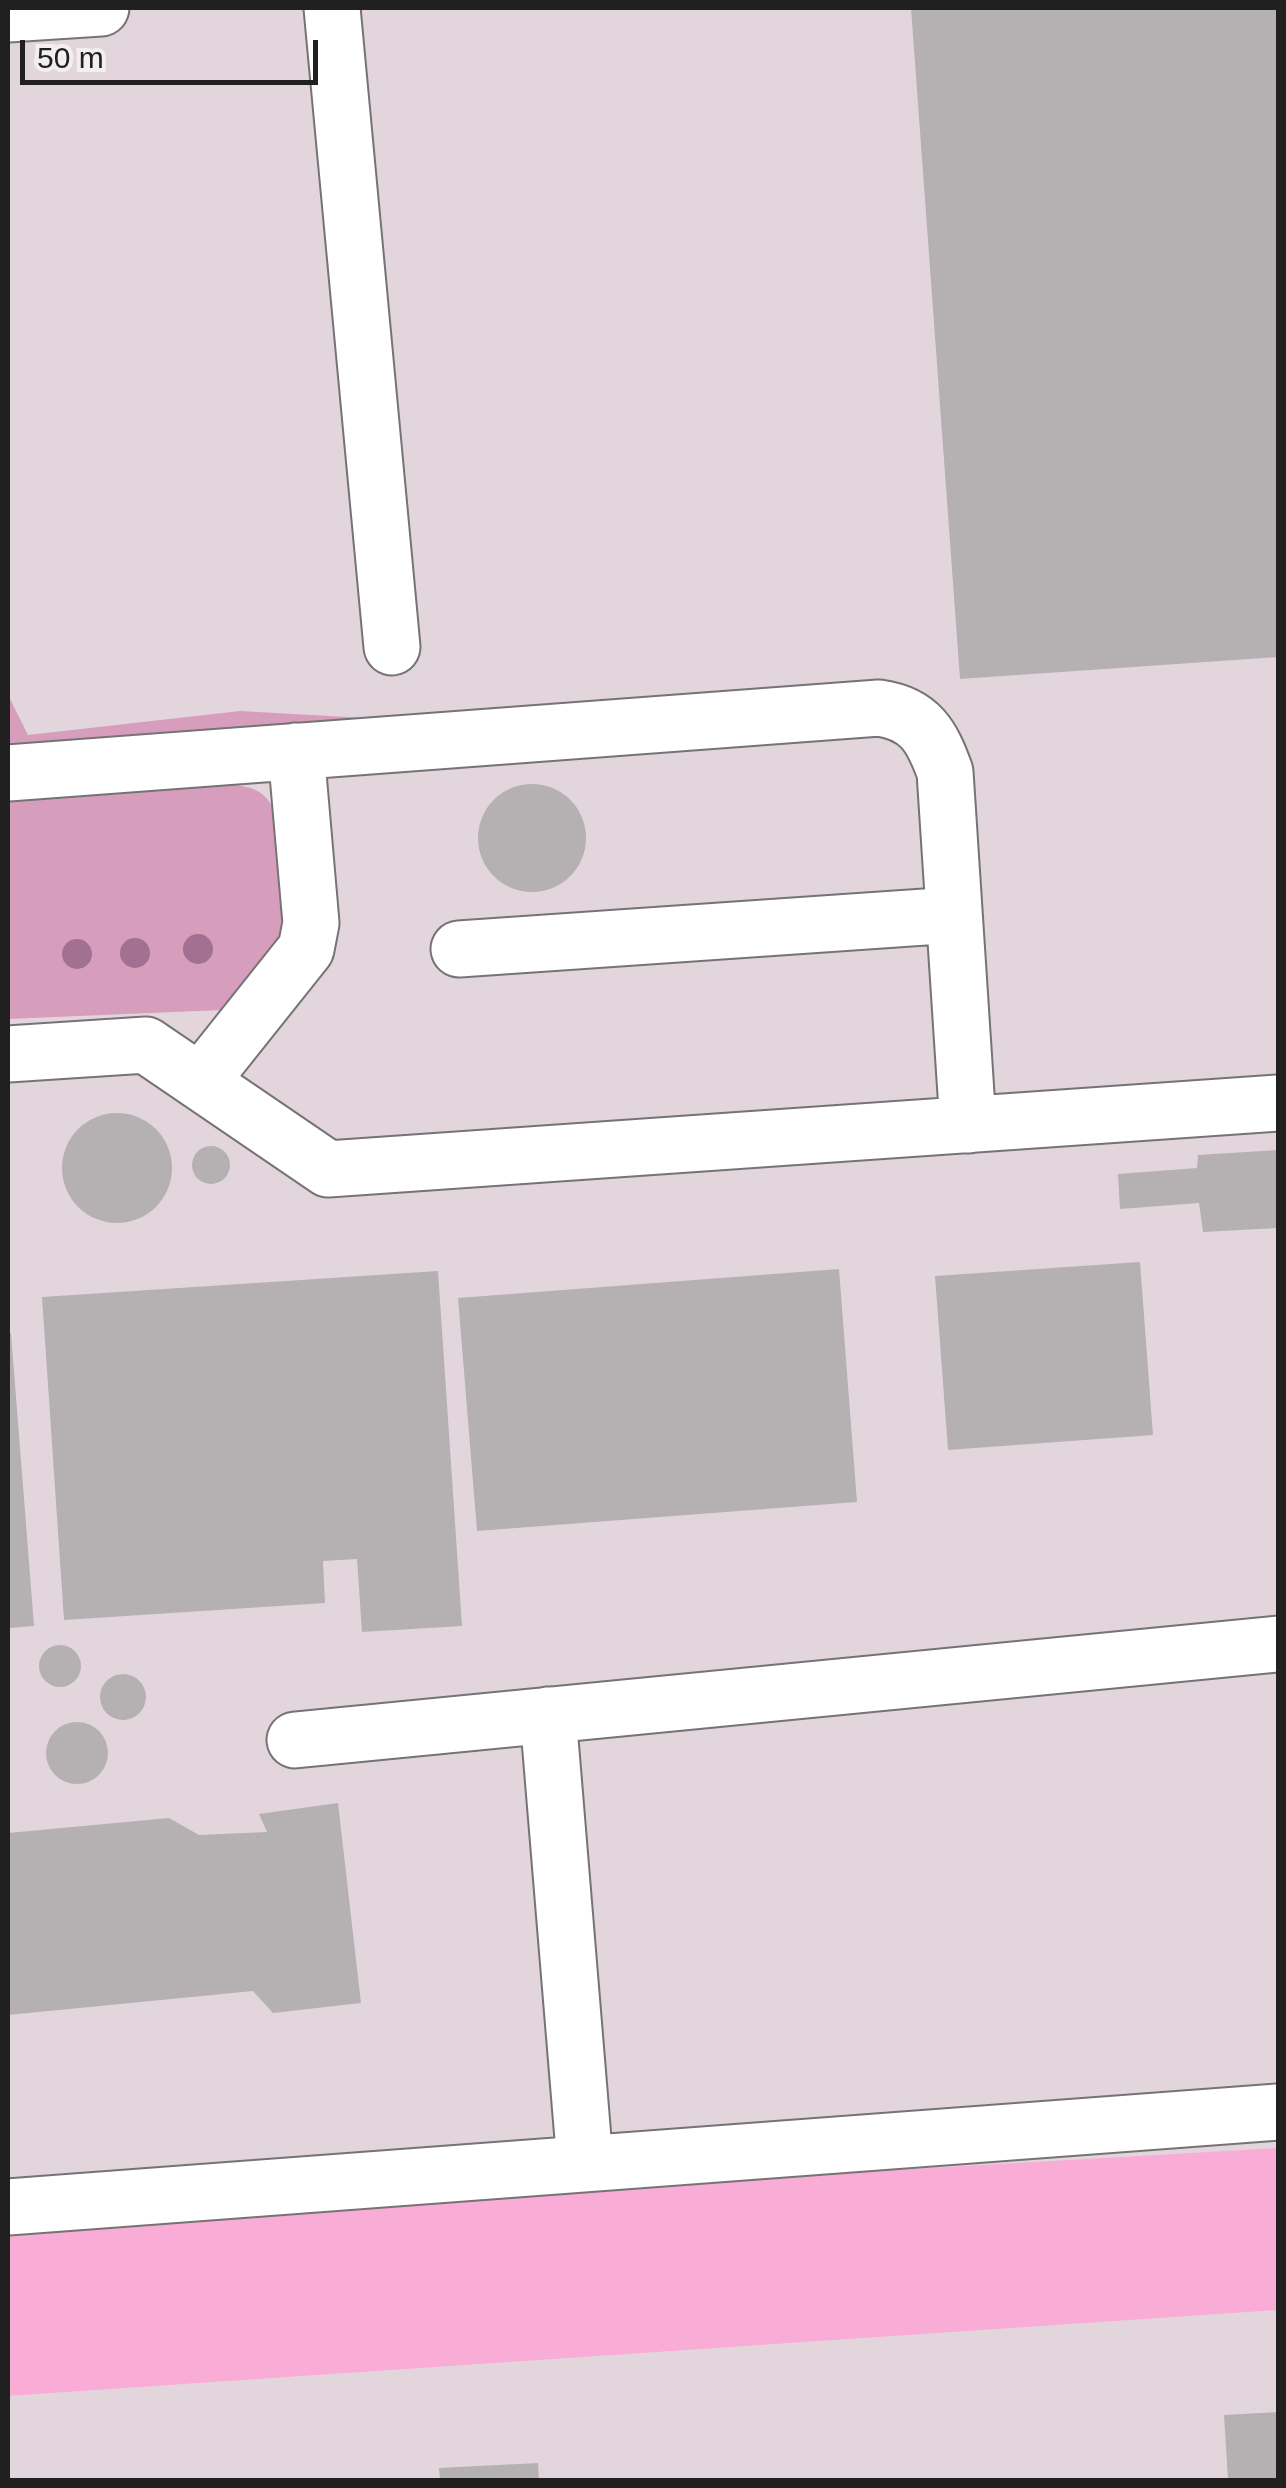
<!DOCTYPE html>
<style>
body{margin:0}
#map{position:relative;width:1286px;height:2488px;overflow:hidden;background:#e6e2e4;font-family:Helvetica,sans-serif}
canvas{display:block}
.frame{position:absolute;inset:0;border:10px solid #212020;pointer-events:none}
.scale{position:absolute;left:20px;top:40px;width:298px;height:45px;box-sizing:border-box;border:5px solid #212020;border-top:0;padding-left:12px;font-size:30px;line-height:35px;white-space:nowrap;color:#212020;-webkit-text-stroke:8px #f3eff1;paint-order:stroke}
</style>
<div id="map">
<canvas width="1286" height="2488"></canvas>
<div class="frame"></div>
<div class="scale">50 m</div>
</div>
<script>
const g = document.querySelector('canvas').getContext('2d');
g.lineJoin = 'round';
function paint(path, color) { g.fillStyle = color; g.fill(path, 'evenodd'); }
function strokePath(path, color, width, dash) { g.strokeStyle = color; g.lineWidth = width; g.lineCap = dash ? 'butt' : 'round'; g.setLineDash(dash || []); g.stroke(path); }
paint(new Path2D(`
 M8 8H1278V2224L8 2319Z
 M1278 2310V2480H8V2396Z`), '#e2d6dc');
paint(new Path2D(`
 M8 695 28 735 240 711 419 721 8 751Z
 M218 783C235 785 257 785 268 800 288 824 284 899 286 931L222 1010 8 1019V802Z`), '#d69ebc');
paint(new Path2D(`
 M1278 2148V2310L8 2396V2221Z`), '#f9acd6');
paint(new Path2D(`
 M911 8H1278V657L960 679Z
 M478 838a54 54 0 1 1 108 0a54 54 0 1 1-108 0Z
 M62 1168a55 55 0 1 1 110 0a55 55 0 1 1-110 0Z
 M192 1165a19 19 0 1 1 38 0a19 19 0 1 1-38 0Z
 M1278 1150V1228L1203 1232 1199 1203 1120 1209 1118 1174 1197 1168 1198 1155Z
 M1140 1262 1153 1435 948 1450 935 1276Z
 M839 1269 857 1502 477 1531 458 1298Z
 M438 1271 462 1626 362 1632 357 1559 323 1561 325 1603 64 1620 42 1297Z
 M8 1333H11L34 1626 8 1628Z
 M39 1666a21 21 0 1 1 42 0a21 21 0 1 1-42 0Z
 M100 1697a23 23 0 1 1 46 0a23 23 0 1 1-46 0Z
 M46 1753a31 31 0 1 1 62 0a31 31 0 1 1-62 0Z
 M338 1803 361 2003 273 2013 253 1991 8 2015V1833L169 1818 199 1835 267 1832 259 1814Z
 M1278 2412V2480H1228L1224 2415Z
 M538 2463 539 2480H440L439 2468Z`), '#b5b1b3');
const minor = new Path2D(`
 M332 8 392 647
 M8 14 101 8
 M8 773 879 708C920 714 932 736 945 772L968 1125
 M459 949 954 915
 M8 1054 146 1045 328 1169 1278 1103
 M200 1082 306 949 311 923 296 751
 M548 1715 585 2163
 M295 1740 1278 1644
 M8 2207 1278 2112`);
strokePath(minor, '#767374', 59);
strokePath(minor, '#fff', 55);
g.fillStyle = '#a27090';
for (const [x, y] of [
 [198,949],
 [135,953],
 [77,954]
]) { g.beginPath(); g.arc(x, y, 15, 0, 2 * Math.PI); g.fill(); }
</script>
